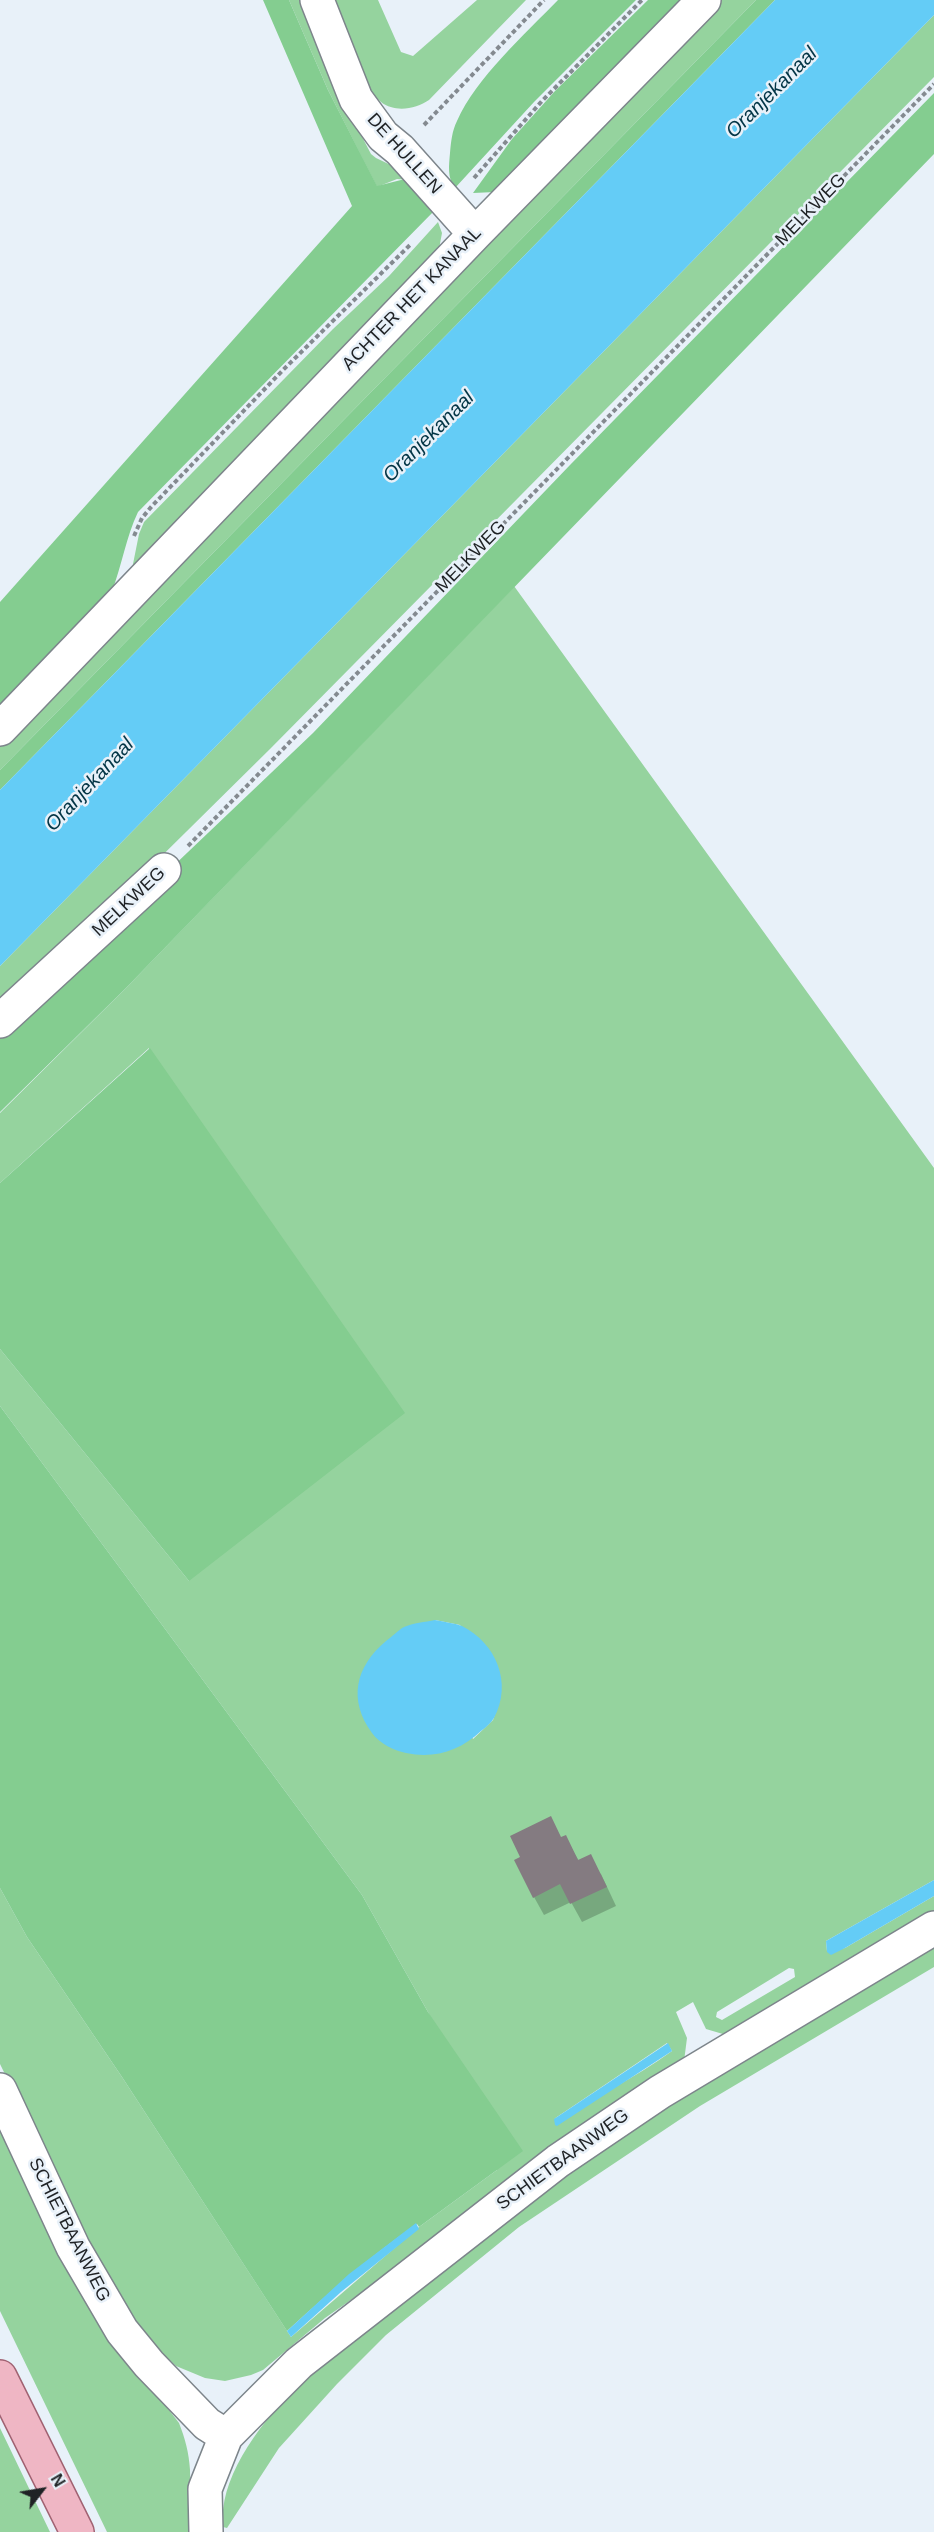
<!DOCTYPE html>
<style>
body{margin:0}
#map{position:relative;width:934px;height:2532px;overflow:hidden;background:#e8f1f9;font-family:Helvetica,sans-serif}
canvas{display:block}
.north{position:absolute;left:12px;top:2460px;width:60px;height:60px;-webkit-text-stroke:4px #e8f1f9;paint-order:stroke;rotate:59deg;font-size:16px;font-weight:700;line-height:24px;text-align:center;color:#1f2225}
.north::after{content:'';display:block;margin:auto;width:21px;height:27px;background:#1f2225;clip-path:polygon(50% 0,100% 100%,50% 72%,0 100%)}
</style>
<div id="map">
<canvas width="934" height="2532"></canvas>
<div class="north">N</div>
</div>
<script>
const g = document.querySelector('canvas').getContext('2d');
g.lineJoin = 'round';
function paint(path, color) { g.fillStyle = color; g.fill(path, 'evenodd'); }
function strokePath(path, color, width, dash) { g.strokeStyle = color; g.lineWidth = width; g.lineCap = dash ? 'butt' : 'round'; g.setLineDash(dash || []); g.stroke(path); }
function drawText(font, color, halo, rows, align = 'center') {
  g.font = font + ' Helvetica,sans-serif'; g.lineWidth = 5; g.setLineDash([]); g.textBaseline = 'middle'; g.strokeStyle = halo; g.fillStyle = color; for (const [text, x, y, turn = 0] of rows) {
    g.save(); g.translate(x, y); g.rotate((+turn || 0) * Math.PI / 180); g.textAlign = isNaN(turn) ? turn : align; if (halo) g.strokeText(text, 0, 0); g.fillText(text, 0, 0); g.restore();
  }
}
paint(new Path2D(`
 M289 0H303L334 83 371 154 376 158 397 168 409 180 397 179 377 187 328 90Z
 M328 0H378L401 52 413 56 477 0H526L429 100C416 109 395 113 381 102 360 86 340 26 328 0Z
 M718 0H756L0 770V742Z
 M934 15V77L270 749 104 913 0 1007V966Z
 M438 222 442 233 439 249 132 569 139 534 144 522 333 329 389 276Z
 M514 586 934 1168V1880L826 1941 827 1951 845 1948 934 1896V1918L733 2037 706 2029 693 2002 676 2012 687 2038 683 2069 325 2318 263 2370 251 2375 225 2381 205 2378 176 2366 148 2340 111 2289 0 2064V1888L27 1937 122 2077 291 2337 419 2227 497 2170 428 2012 362 1895 0 1406V1349L189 1581 149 1048 0 1183V1113L126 988ZM435 1620 460 1625 500 1700 493 1720 473 1739ZM789 1968 794 1969 795 1977 722 2020 716 2017 717 2012ZM667 2043 672 2051C635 2078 595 2098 554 2119Z
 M934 1937V1967L700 2106 519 2227 386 2335 337 2384 279 2448 227 2528 223 2527C215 2434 362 2327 428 2273 461 2246 492 2216 527 2192 570 2162 616 2136 660 2108 751 2051 843 1994 934 1937Z
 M0 2114 116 2341 179 2423C185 2438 189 2453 190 2470 191 2491 186 2511 192 2532H107L0 2311Z
 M0 2428 50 2532H0Z`), '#95d39e');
paint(new Path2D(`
 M263 0H289L328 90 377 186 405 179 435 210 138 512C126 537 122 565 112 591L0 711V602L352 206Z
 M558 0H636L534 102 455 188C447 178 449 165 450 153 451 142 452 131 457 121 476 78 525 34 558 0Z
 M648 0H694L495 192 473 193 512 139 555 91Z
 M756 0H775L0 790V770Z
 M934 93V154L126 988 0 1112V1031L313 733 570 465Z
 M150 1048 405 1413 189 1581 0 1349V1183Z
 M0 1406 362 1895 428 2012 523 2151 419 2227 417 2224C370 2256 329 2293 287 2331L122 2077 27 1937 0 1888Z`), '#84cd90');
paint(new Path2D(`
 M775 0H934V15L0 966V790Z
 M435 1620C444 1622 454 1623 462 1626 496 1643 513 1683 494 1718 491 1723 485 1728 481 1731 460 1751 434 1759 406 1753 393 1750 380 1744 372 1733 348 1700 355 1667 386 1641 392 1637 398 1630 404 1627 413 1623 425 1622 435 1620Z
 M934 1880V1896L845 1948 831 1955 827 1952 826 1941Z
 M668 2043 672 2051 557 2126 555 2125 554 2119Z
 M416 2223 419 2229 341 2292 291 2337 287 2331 349 2274Z`), '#64ccf6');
paint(new Path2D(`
 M565 1837 579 1861 601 1874 616 1906 582 1922 571 1902 544 1915 534 1897 522 1857Z`), '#0003');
paint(new Path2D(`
 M551 1816 561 1837 566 1835 578 1860 591 1854 607 1887 570 1904 560 1884 533 1898 514 1860 520 1857 510 1836Z`), '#847b81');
const minor = new Path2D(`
 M317 0 356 99 383 136 400 150 475 234
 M0 729 475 234 704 0
 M0 1021 164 870
 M0 2090 73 2247 122 2331 149 2364 207 2424 226 2436
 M206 2532 205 2489 226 2436 299 2363 558 2161 660 2092 934 1928`);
const primary = new Path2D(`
 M0 2377 77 2532`);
strokePath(minor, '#7d858b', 36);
strokePath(primary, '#a06272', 36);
strokePath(new Path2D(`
 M424 125 544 0
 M474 178 542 101 642 0
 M134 536 142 518 152 506 283 370 411 244
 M188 846 934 84`), '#848a90', 4, [4.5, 3]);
strokePath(minor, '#fff', 33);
strokePath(primary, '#efb6c4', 33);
drawText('18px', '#1f2225', '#e8f1f9', [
 ["DE HULLEN",404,154,48],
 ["MELKWEG",811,210,-46],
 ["ACHTER HET KANAAL",412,299,-46],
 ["MELKWEG",471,557,-46],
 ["MELKWEG",129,902,-43],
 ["SCHIETBAANWEG",563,2160,-36],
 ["SCHIETBAANWEG",69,2230,63]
]);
drawText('italic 20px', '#033546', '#e8f1f9', [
 ["Oranjekanaal",772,93,-45],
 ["Oranjekanaal",429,437,-45],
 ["Oranjekanaal",90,785,-47]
]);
</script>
